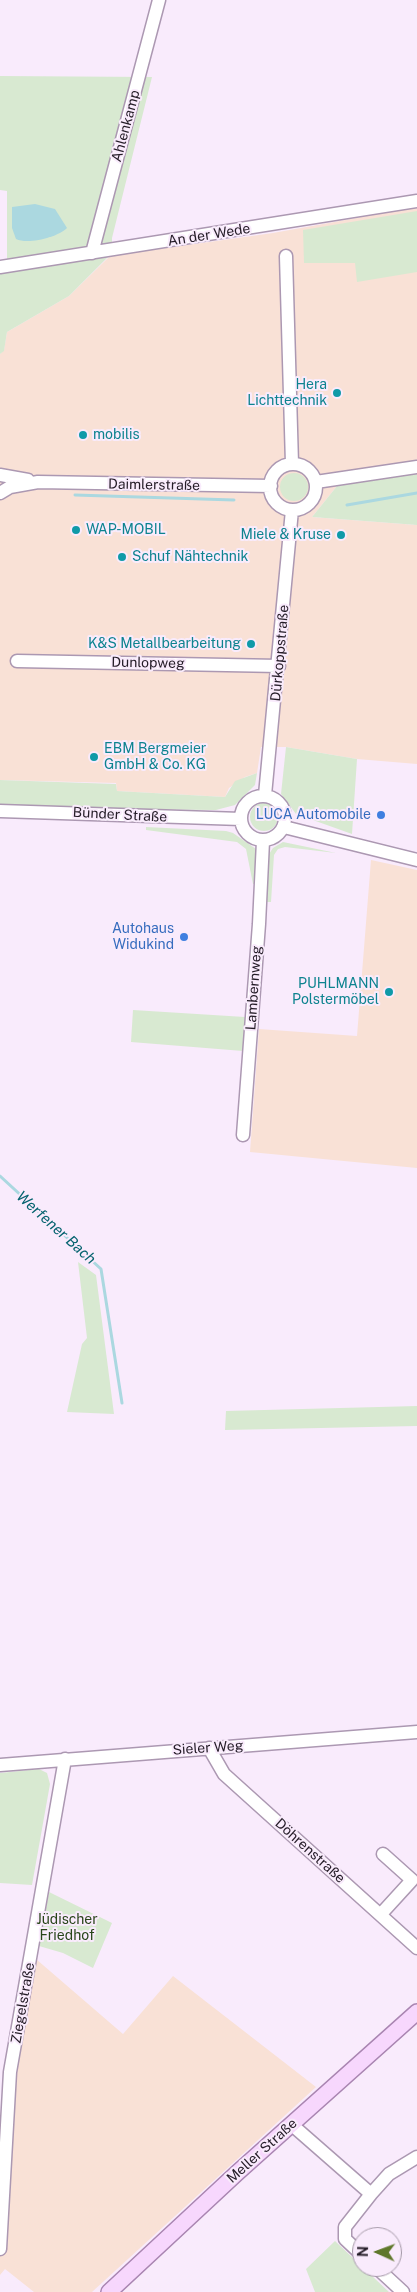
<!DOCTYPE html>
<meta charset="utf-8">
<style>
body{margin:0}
#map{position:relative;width:417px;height:2292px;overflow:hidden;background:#f9ebfc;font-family:"Public Sans",sans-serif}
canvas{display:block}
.north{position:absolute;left:352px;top:2227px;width:50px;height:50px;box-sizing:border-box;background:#f9ebfc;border:1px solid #a498a7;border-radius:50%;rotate:272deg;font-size:14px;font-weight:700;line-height:20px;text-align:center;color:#241c27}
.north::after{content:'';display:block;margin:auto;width:18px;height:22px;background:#5f782b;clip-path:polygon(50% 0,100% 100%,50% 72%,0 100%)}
</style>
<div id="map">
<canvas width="417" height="2292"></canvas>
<div class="north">N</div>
</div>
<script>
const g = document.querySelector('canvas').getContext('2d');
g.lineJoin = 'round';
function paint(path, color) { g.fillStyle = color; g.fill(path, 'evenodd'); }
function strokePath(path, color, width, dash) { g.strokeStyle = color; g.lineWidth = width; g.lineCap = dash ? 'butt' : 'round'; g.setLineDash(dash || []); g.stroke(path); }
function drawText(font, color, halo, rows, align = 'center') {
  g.font = font + ' "Public Sans",sans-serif'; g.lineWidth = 4; g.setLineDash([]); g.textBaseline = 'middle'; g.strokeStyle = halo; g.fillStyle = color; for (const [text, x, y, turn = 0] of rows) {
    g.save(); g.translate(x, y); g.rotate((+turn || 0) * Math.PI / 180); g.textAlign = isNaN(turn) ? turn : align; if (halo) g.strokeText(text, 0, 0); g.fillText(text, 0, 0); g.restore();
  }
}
paint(new Path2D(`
 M417 207V473L337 486 312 517 417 525V764L357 759 286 747H261L257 773 245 777 229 788 225 797 117 791 116 783 0 780V354L4 350 7 332 69 296 110 256 273 233Z
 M371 860 417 870V1168L250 1152 259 1029 357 1036Z
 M36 1959 123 2034 173 1976 316 2087 92 2292H34L5 2269 0 2275V2149L12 2075Z`), '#f9e1d6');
paint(new Path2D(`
 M0 76 152 77 112 238V253L69 296 7 332 4 351 0 354V272L7 271V191L0 190Z
 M417 211V272L357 282 355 263H304L303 230Z
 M280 487a14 14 0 1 1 28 0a14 14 0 1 1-28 0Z
 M417 473V525L312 517 337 486Z
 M286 747 357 759 352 834 296 814 281 794Z
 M257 773 255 785 235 805 216 810 0 808V780L116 784 117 791 225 797 235 781Z
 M250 817a14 14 0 1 1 28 0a14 14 0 1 1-28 0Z
 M146 827 226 831 233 833 256 849 255 884H253L246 849 237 842 146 830Z
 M283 842 336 853 285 847 278 849 274 855 271 902H267L269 854 273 848Z
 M133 1010 245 1017 243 1051 131 1042Z
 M78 1262 96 1275 114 1414 67 1412 82 1344 87 1338Z
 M417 1406V1426L225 1430 226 1411Z
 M39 1769 47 1773 50 1784 32 1885 0 1883V1773Z
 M49 1892 112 1923 93 1968 63 1953 39 1946Z
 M335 2241 389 2292H315L306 2269Z`), '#d8e9d1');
paint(new Path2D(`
 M35 204 55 209 67 228C58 237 28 245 16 239L12 228V207Z`), '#abd8e0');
strokePath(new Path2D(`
 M75 495 234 500
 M347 505 417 493
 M0 1176 101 1269 122 1403`), '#abd8e0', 3);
const minor = new Path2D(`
 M92 253 159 0
 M286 256 292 464
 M0 267 417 201
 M270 487a23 23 0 1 1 46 0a23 23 0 1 1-46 0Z
 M0 475 28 480
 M316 482 417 467
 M0 493 10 487 38 482 271 486
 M17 661 279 666
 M265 795 292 510
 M241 818a22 22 0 1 1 44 0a22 22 0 1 1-44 0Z
 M0 811 241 819
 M284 827 417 860
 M243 1135 259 924 263 841
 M209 1748 224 1774 417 1948
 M0 1765 417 1732
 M381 1914 412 1880 383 1854
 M291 2124 371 2194 345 2227V2239L362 2255
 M371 2194 389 2174 417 2157
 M0 2249 10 2072 65 1759
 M376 2267 403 2292`);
const major = new Path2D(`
 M109 2292 237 2173 417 2012`);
strokePath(minor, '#ac98b2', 15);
strokePath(major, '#a985b1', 18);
strokePath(minor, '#fff', 12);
strokePath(major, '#f7d7fd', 15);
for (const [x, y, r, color] of [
 [337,393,5,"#0f9aa8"],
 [83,435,5,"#0f9aa8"],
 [76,530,5,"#0f9aa8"],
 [341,535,5,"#0f9aa8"],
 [122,557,5,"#0f9aa8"],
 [251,644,5,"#0f9aa8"],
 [94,757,5,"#0f9aa8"],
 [381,815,5,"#3f7fe0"],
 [184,937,5,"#3f7fe0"],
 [389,992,5,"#0f9aa8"]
]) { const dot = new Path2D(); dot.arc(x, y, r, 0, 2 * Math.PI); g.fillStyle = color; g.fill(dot); strokePath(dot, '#f9ebfc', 2); }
drawText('14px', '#241c27', '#f9ebfc', [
 ["Ahlenkamp",126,126,-75],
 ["An der Wede",209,235,-9],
 ["Daimlerstraße",154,485,1],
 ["Dürkoppstraße",280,653,-85],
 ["Dunlopweg",148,663,1],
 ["Bünder Straße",120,815,3],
 ["Lambernweg",254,988,-86],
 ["Sieler Weg",208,1748,-4],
 ["Döhrenstraße",310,1851,42],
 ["Ziegelstraße",23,2003,-80],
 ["Meller Straße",262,2151,-42]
]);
drawText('14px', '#0d838f', '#f9ebfc', [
 ["Hera",327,385],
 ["Lichttechnik",327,401],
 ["mobilis",93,435,"left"],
 ["WAP-MOBIL",86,530,"left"],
 ["Miele & Kruse",331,535],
 ["Schuf Nähtechnik",132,557,"left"],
 ["K&S Metallbearbeitung",241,644],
 ["EBM Bergmeier",104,749,"left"],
 ["GmbH & Co. KG",104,765,"left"],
 ["PUHLMANN",379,984],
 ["Polstermöbel",379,1000]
], 'right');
drawText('14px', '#366cbe', '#f9ebfc', [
 ["LUCA Automobile",371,815],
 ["Autohaus",174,929],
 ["Widukind",174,945]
], 'right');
drawText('14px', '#284519', '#f9ebfc', [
 ["Jüdischer",67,1920],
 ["Friedhof",67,1936]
]);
drawText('italic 15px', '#05636f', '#f9ebfc', [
 ["Werfener Bach",56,1228,42]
]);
</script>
